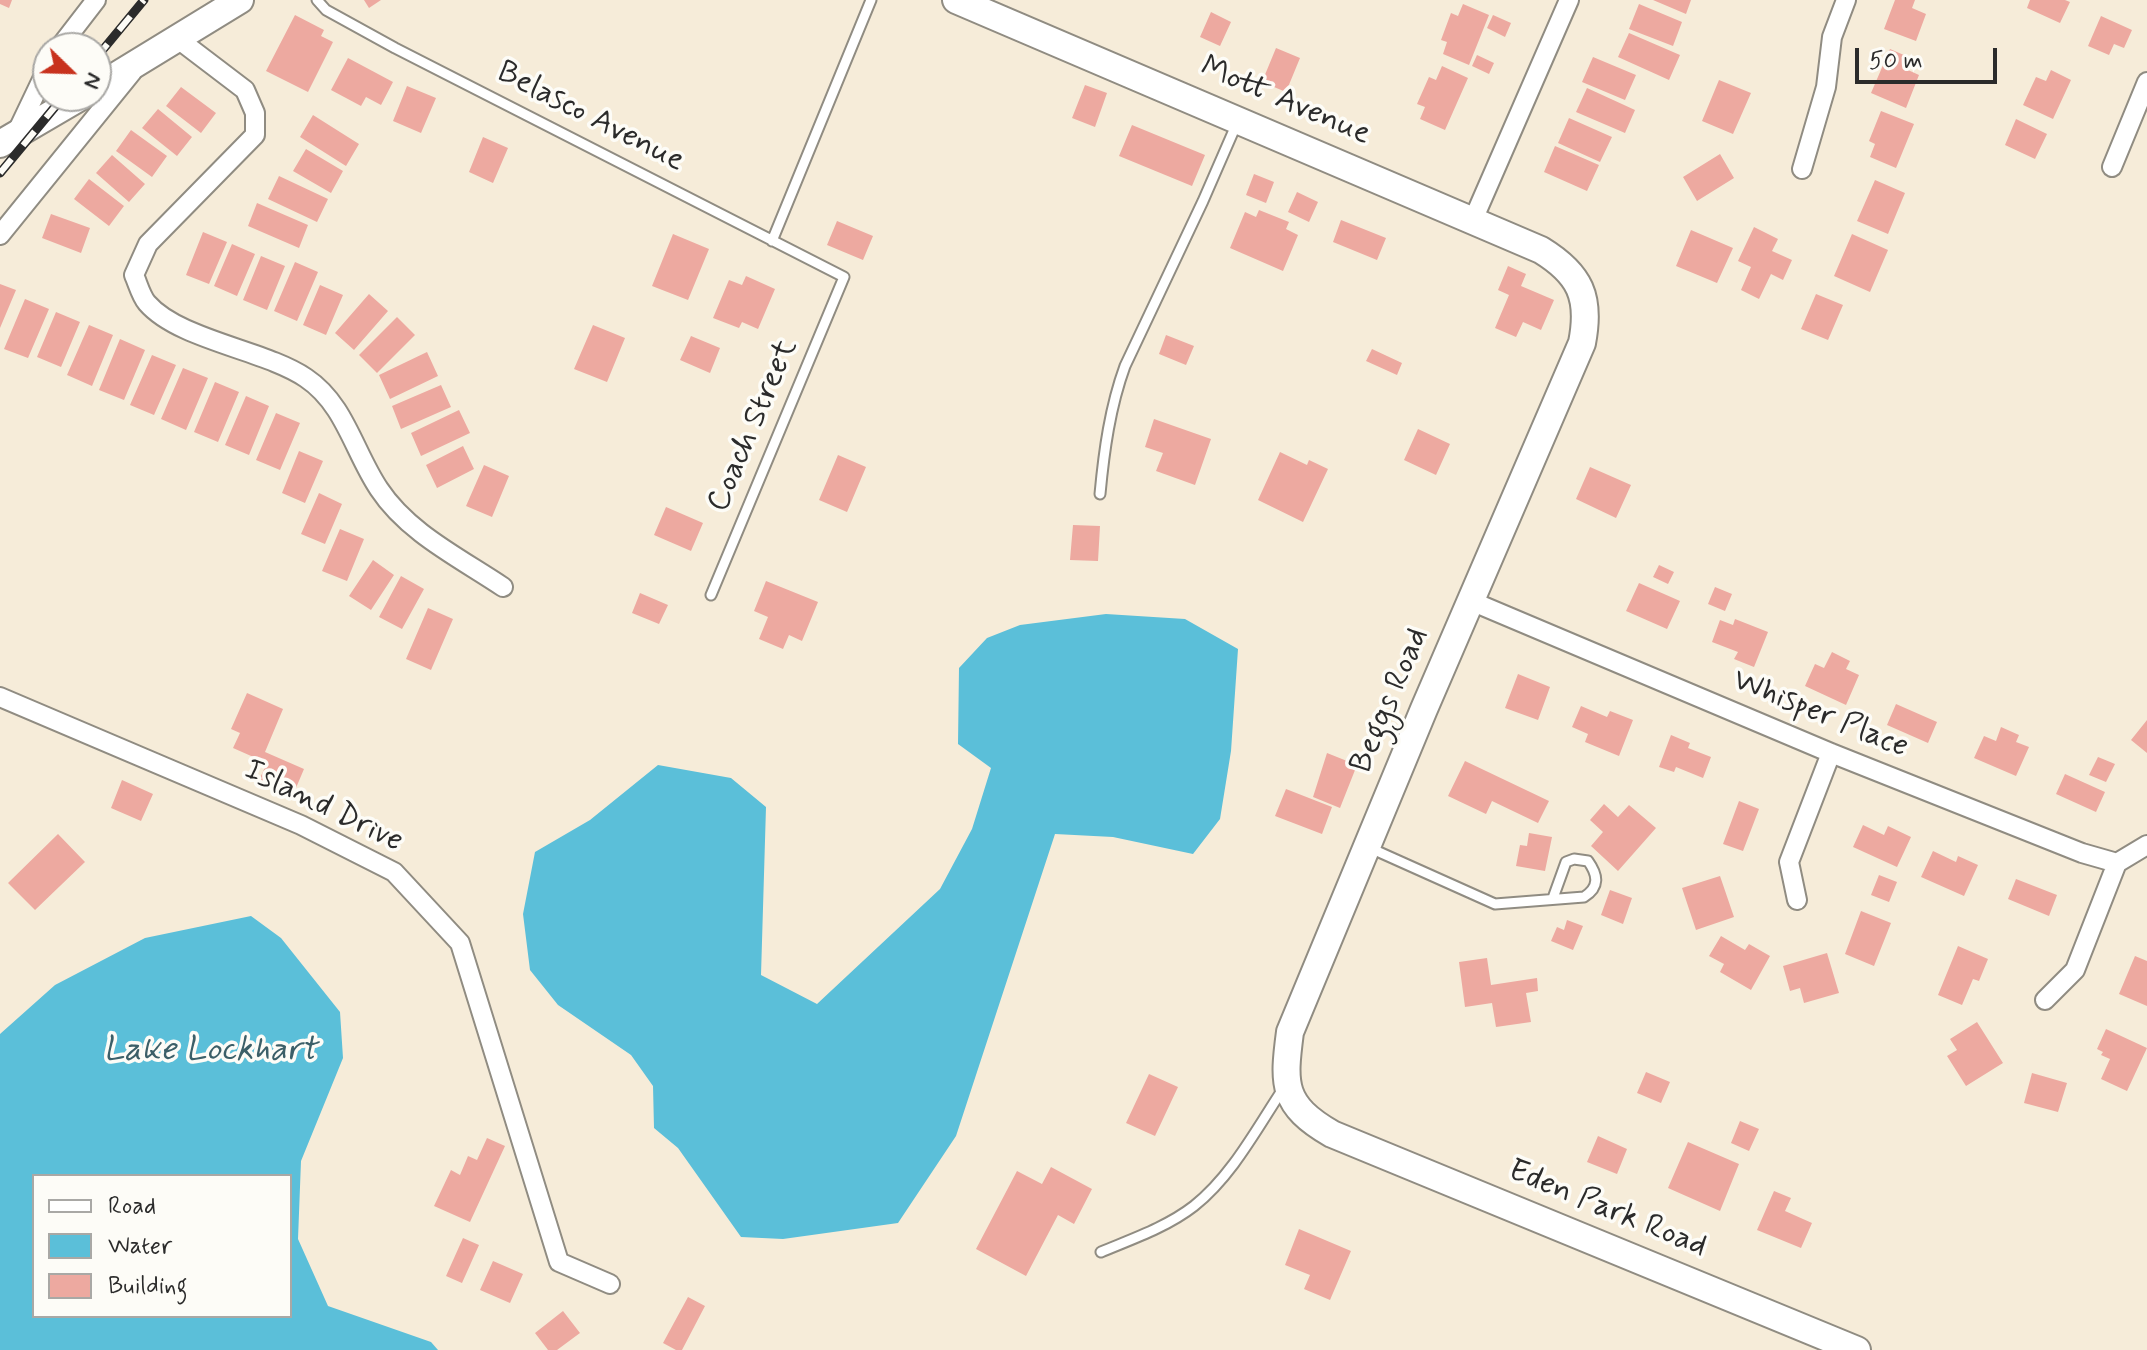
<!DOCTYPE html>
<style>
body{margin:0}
#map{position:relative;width:2147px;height:1350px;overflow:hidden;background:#f6ecd9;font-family:Mynerve,sans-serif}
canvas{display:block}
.legend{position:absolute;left:32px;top:1174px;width:260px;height:144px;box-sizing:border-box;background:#fdfcf7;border:2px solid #a9a8a5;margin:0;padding:10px 14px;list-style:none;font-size:24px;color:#2b2b2b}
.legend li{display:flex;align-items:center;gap:16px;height:40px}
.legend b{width:40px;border:2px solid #a9a8a5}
.north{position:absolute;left:32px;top:32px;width:80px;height:80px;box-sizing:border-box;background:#fdfcf7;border:2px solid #a9a8a5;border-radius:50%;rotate:113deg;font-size:22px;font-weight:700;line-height:32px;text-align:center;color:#2b2b2b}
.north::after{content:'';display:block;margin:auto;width:28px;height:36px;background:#c8321e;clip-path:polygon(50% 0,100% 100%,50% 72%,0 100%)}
.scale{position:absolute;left:1855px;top:48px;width:142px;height:36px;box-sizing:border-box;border:4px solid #2b2b2b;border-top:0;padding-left:10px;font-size:24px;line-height:28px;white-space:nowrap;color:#2b2b2b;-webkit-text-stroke:6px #fdfcf7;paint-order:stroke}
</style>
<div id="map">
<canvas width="2147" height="1350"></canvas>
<ul class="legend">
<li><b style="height:10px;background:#fff"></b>Road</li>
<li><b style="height:22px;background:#5bbfd9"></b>Water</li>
<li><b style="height:22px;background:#eda9a0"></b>Building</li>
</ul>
<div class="north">N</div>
<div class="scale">50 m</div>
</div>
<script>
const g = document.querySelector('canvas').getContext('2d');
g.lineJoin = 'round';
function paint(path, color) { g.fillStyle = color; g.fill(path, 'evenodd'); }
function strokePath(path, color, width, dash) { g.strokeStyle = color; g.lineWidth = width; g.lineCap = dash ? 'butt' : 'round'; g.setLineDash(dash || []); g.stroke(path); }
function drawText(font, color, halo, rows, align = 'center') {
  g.font = font + ' Mynerve,sans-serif'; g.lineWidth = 7; g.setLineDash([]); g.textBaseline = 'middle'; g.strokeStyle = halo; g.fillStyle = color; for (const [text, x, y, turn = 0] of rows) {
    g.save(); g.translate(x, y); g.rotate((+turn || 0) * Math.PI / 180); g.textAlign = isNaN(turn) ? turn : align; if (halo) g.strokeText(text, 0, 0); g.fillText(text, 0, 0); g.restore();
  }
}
paint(new Path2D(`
 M1106 614 1185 619 1238 649 1231 751 1220 819 1193 854 1113 837 1055 834 956 1136 898 1223 783 1239 741 1237 678 1148 654 1128 653 1086 631 1055 558 1005 530 970 523 914 535 852 590 820 658 765 731 778 766 807 761 975 817 1004 940 889 972 829 991 768 958 744 959 668 987 638 1020 625Z
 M251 916 281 938 340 1012 343 1058 301 1161 298 1239 328 1306 431 1342 438 1350H0V1034L55 985 145 938ZM34 1176H290V1316H34Z`), '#5bbfd9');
paint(new Path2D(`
 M0 0H12L9 8 0 4Z
 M364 0H381L369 8Z
 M1653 0H1691L1686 14Z
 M1895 0H1915L1912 8 1926 14 1916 41 1884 29Z
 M2030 0H2065L2070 2 2060 23 2027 8Z
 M1463 4 1489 15 1469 65 1443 54 1447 42 1441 40 1451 13 1458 16Z
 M1639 4 1682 22 1673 46 1629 29Z
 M1211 12 1231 22 1220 46 1200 37Z
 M295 15 324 30 321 36 333 42 308 92 266 71Z
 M1493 15 1511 23 1505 37 1487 28Z
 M2101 16 2132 30 2124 48 2114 44 2109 55 2088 46Z
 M1629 33 1680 55 1669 80 1618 57Z
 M1276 48 1300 58 1286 92 1262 82Z
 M1890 49 1913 59 1908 70 1919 75 1906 108 1871 93Z
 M1477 55 1494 63 1489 74 1472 66Z
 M1593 57 1636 75 1625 100 1582 82Z
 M348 58 393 82 381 105 366 97 361 106 331 90Z
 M1442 66 1468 78 1445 130 1420 119 1425 107 1417 104 1429 77 1436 80Z
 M2051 70 2071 80 2053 119 2023 105 2036 77 2046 81Z
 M1719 80 1751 93 1733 134 1702 121Z
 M1085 85 1107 93 1095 127 1072 118Z
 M407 86 436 98 421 133 393 121Z
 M181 87 216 113 201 133 166 106Z
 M1587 88 1635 110 1625 133 1576 112Z
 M158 109 192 137 177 156 142 128Z
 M1881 111 1914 124 1896 168 1870 157 1875 144 1869 141Z
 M313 115 359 144 346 166 300 137Z
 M1569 118 1612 137 1600 162 1558 143Z
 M2016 119 2047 134 2035 159 2005 145Z
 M1132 125 1205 155 1192 186 1119 156Z
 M131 130 167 156 152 177 116 151Z
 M483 137 508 148 493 183 469 172Z
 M1555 146 1599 165 1587 191 1544 172Z
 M306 149 343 171 331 193 293 171Z
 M1720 154 1734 178 1697 201 1683 177Z
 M112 155 145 184 129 202 96 173Z
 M1254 174 1274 182 1266 203 1246 195Z
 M279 176 328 199 317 222 268 199Z
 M89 179 124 206 109 226 74 199Z
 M1875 180 1905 193 1888 234 1857 221Z
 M1297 192 1318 202 1309 222 1288 212Z
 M257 203 308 225 299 248 248 226Z
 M1259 210 1289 222 1286 229 1298 235 1283 271 1230 248 1245 212 1256 217Z
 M51 214 90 228 81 253 42 238Z
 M1341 220 1386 238 1377 260 1333 242Z
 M837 221 873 236 863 260 827 245Z
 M1754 227 1778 239 1772 251 1792 260 1783 280 1771 274 1759 299 1741 290 1751 267 1738 261Z
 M1691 230 1733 248 1717 283 1676 266Z
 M203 232 227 242 209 284 186 275Z
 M673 234 709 249 688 300 652 286Z
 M1852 234 1888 250 1870 292 1834 276Z
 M232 244 255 254 237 296 214 286Z
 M261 256 285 266 267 310 243 300Z
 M295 262 318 272 297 321 274 311Z
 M1508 266 1526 274 1521 286 1554 300 1541 330 1523 322 1516 337 1495 328 1509 295 1498 290Z
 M746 276 775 289 758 329 742 322 739 328 713 318 729 280 742 285Z
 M0 284 16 290 0 328Z
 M320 285 343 295 326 335 303 325Z
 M369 294 388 311 354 350 335 333Z
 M1816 294 1843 305 1828 340 1801 329Z
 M25 299 49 309 28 358 4 349Z
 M56 312 80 322 61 367 37 357Z
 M397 317 415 335 377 373 359 355Z
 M89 325 113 335 92 386 67 375Z
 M593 325 625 338 607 382 574 369Z
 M1166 335 1194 346 1186 365 1159 354Z
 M691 336 720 348 710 373 680 360Z
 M120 339 145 350 124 400 99 390Z
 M1372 349 1402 363 1397 375 1366 361Z
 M427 352 438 376 390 399 379 375Z
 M152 355 176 365 154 415 130 405Z
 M183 368 208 378 186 430 161 419Z
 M215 382 239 392 218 442 194 432Z
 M441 385 451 407 401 429 392 406Z
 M246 396 269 406 249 455 225 445Z
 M459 410 470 433 421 456 411 433Z
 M276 413 300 423 280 470 256 460Z
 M1154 419 1211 439 1195 485 1156 471 1163 453 1145 447Z
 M1418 429 1450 444 1436 475 1404 460Z
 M463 446 474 469 437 488 426 465Z
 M299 451 323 461 305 503 282 493Z
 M1280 452 1307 465 1309 460 1328 469 1303 522 1258 500Z
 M838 455 866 467 847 512 819 500Z
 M484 465 509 476 492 517 466 506Z
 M1590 467 1631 485 1616 518 1576 499Z
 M319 493 342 504 325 544 301 534Z
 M666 507 703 523 691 551 654 535Z
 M1073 525 1100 526 1098 561 1070 560Z
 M340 529 364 539 347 581 322 571Z
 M373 560 394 575 371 610 349 596Z
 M1659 565 1674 572 1668 584 1653 577Z
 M401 576 424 589 402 629 379 617Z
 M766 581 818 602 802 641 789 635 783 649 759 639 768 617 754 611Z
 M1639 583 1680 601 1667 629 1626 611Z
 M1715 587 1732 594 1725 611 1708 604Z
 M640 593 668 605 659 624 632 613Z
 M428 608 453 619 431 670 406 659Z
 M1735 619 1768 632 1754 667 1734 659 1738 652 1712 642 1720 620 1733 625Z
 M1832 652 1850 661 1846 669 1859 675 1846 705 1805 686 1815 664 1824 668Z
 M1518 674 1550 687 1538 720 1505 708Z
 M247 693 283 709 265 752 304 769 293 795 259 780 267 763 233 748 240 733 231 729Z
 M1896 704 1937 722 1928 743 1887 725Z
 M1581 706 1607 717 1610 711 1633 720 1619 756 1585 742 1588 734 1572 727Z
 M2147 720V753L2131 740Z
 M2001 727 2019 735 2016 742 2029 747 2016 776 1974 758 1984 736 1996 741Z
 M1671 735 1690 743 1688 748 1711 757 1703 778 1676 767 1674 772 1659 767Z
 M1327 753 1357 765 1340 808 1313 797Z
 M2098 757 2115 764 2106 782 2089 775Z
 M1465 761 1549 801 1538 823 1492 801 1486 814 1448 796Z
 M2065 774 2105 792 2096 812 2056 794Z
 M122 780 153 794 141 821 111 808Z
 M1286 789 1332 807 1322 834 1275 816Z
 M1739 801 1759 809 1743 851 1723 844Z
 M1604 804 1618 817 1629 805 1656 828 1618 871 1591 846 1603 832 1590 820Z
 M1863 825 1884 835 1888 826 1911 837 1897 867 1853 847Z
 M1529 833 1552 837 1545 871 1516 866 1520 845 1527 846Z
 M58 834 85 862 35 910 8 883Z
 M1933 851 1956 862 1958 856 1978 865 1964 896 1921 877Z
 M1879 875 1897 882 1889 902 1871 895Z
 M1720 876 1734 917 1696 930 1682 888Z
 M2016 879 2057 895 2049 916 2008 899Z
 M1610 890 1632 898 1623 924 1601 915Z
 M1861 911 1891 923 1874 966 1845 954Z
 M1567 920 1583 926 1573 950 1551 941 1557 927 1564 930Z
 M1721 936 1745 950 1749 944 1770 956 1751 990 1720 972 1724 964 1709 956Z
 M1958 946 1988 959 1979 981 1973 979 1962 1005 1938 995Z
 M1827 953 1839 993 1804 1003 1800 988 1790 991 1783 966Z
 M2135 956 2147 961V1006L2119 994Z
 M1487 958 1491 985 1537 978 1538 991 1526 993 1531 1022 1496 1027 1492 1003 1465 1007 1459 962Z
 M1977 1022 2003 1063 1966 1086 1947 1056 1957 1050 1950 1039Z
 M2106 1029 2147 1048 2127 1091 2101 1079 2110 1059 2101 1055 2103 1052 2097 1049Z
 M1646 1072 1670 1082 1661 1103 1637 1093Z
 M2032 1073 2067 1083 2058 1112 2024 1103Z
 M1149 1074 1178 1087 1155 1136 1126 1123Z
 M1740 1121 1759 1129 1749 1151 1731 1143Z
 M1598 1136 1627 1149 1617 1174 1587 1162Z
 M487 1138 505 1146 470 1222 434 1206 451 1170 460 1175 468 1156 477 1160Z
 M1688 1142 1739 1164 1720 1211 1668 1188Z
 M1051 1167 1092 1189 1074 1224 1058 1215 1026 1276 976 1249 1017 1171 1042 1184Z
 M1774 1191 1791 1198 1785 1211 1812 1223 1801 1248 1757 1230Z
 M1299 1229 1351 1251 1330 1300 1304 1289 1310 1275 1285 1265Z
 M463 1238 479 1245 462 1283 446 1276Z
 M493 1261 523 1274 510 1303 480 1290Z
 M688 1297 705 1306 682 1350H676L663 1343Z
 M563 1311 580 1333 557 1350H548L535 1333Z`), '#eda9a0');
const lane = new Path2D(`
 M317 0 326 10 395 48 844 277 711 595
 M772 241 871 0
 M1100 494C1104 451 1110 407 1125 366L1203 201 1237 123
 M1370 848 1495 904 1584 897C1600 887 1598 875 1588 861L1574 859 1566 862 1553 898
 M1101 1252C1132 1239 1167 1227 1194 1206 1232 1176 1257 1128 1283 1089`);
const street = new Path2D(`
 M178 39 245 90 255 113V135L148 244 134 275C138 284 141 296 147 303 179 340 265 350 306 378 345 404 354 452 379 489 408 533 460 558 503 587
 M59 48 96 0
 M16 134 48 67
 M2112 167 2147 82
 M1802 169 1826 87 1832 37 1846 0
 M1473 220 1569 0
 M0 235 132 72
 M1471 601 1831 753 2082 853 2117 863 2147 845
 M0 697 301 825 394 872 460 943 559 1262 610 1284
 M1797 900 1789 862 1831 753
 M2045 1000 2075 970 2117 863`);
const secondary = new Path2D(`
 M956 0 1541 250C1580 274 1591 297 1582 343L1424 709 1290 1032C1283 1085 1282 1105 1332 1134L1857 1350
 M96 88 240 0
 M0 144 82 96`);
strokePath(lane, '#908c82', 13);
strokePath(street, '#908c82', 22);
strokePath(secondary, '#908c82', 30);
strokePath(lane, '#fff', 9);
strokePath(street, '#fff', 18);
strokePath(secondary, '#fff', 26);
const rail = new Path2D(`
 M96 58 144 0
 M0 173 64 96`);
strokePath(rail, '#2b2b2b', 9);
strokePath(rail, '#fdfcf7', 6, [18]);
drawText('32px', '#2b2b2b', '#fdfcf7', [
 ["Mott Avenue",1285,102,23],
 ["Belasco Avenue",590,118,27],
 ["Coach Street",754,426,-67],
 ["Beggs Road",1391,701,-67],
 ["Whisper Place",1820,715,22],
 ["Island Drive",323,807,26],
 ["Eden Park Road",1607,1210,22]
]);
drawText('italic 34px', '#3c5f68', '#fdfcf7', [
 ["Lake Lockhart",210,1052]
]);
</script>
